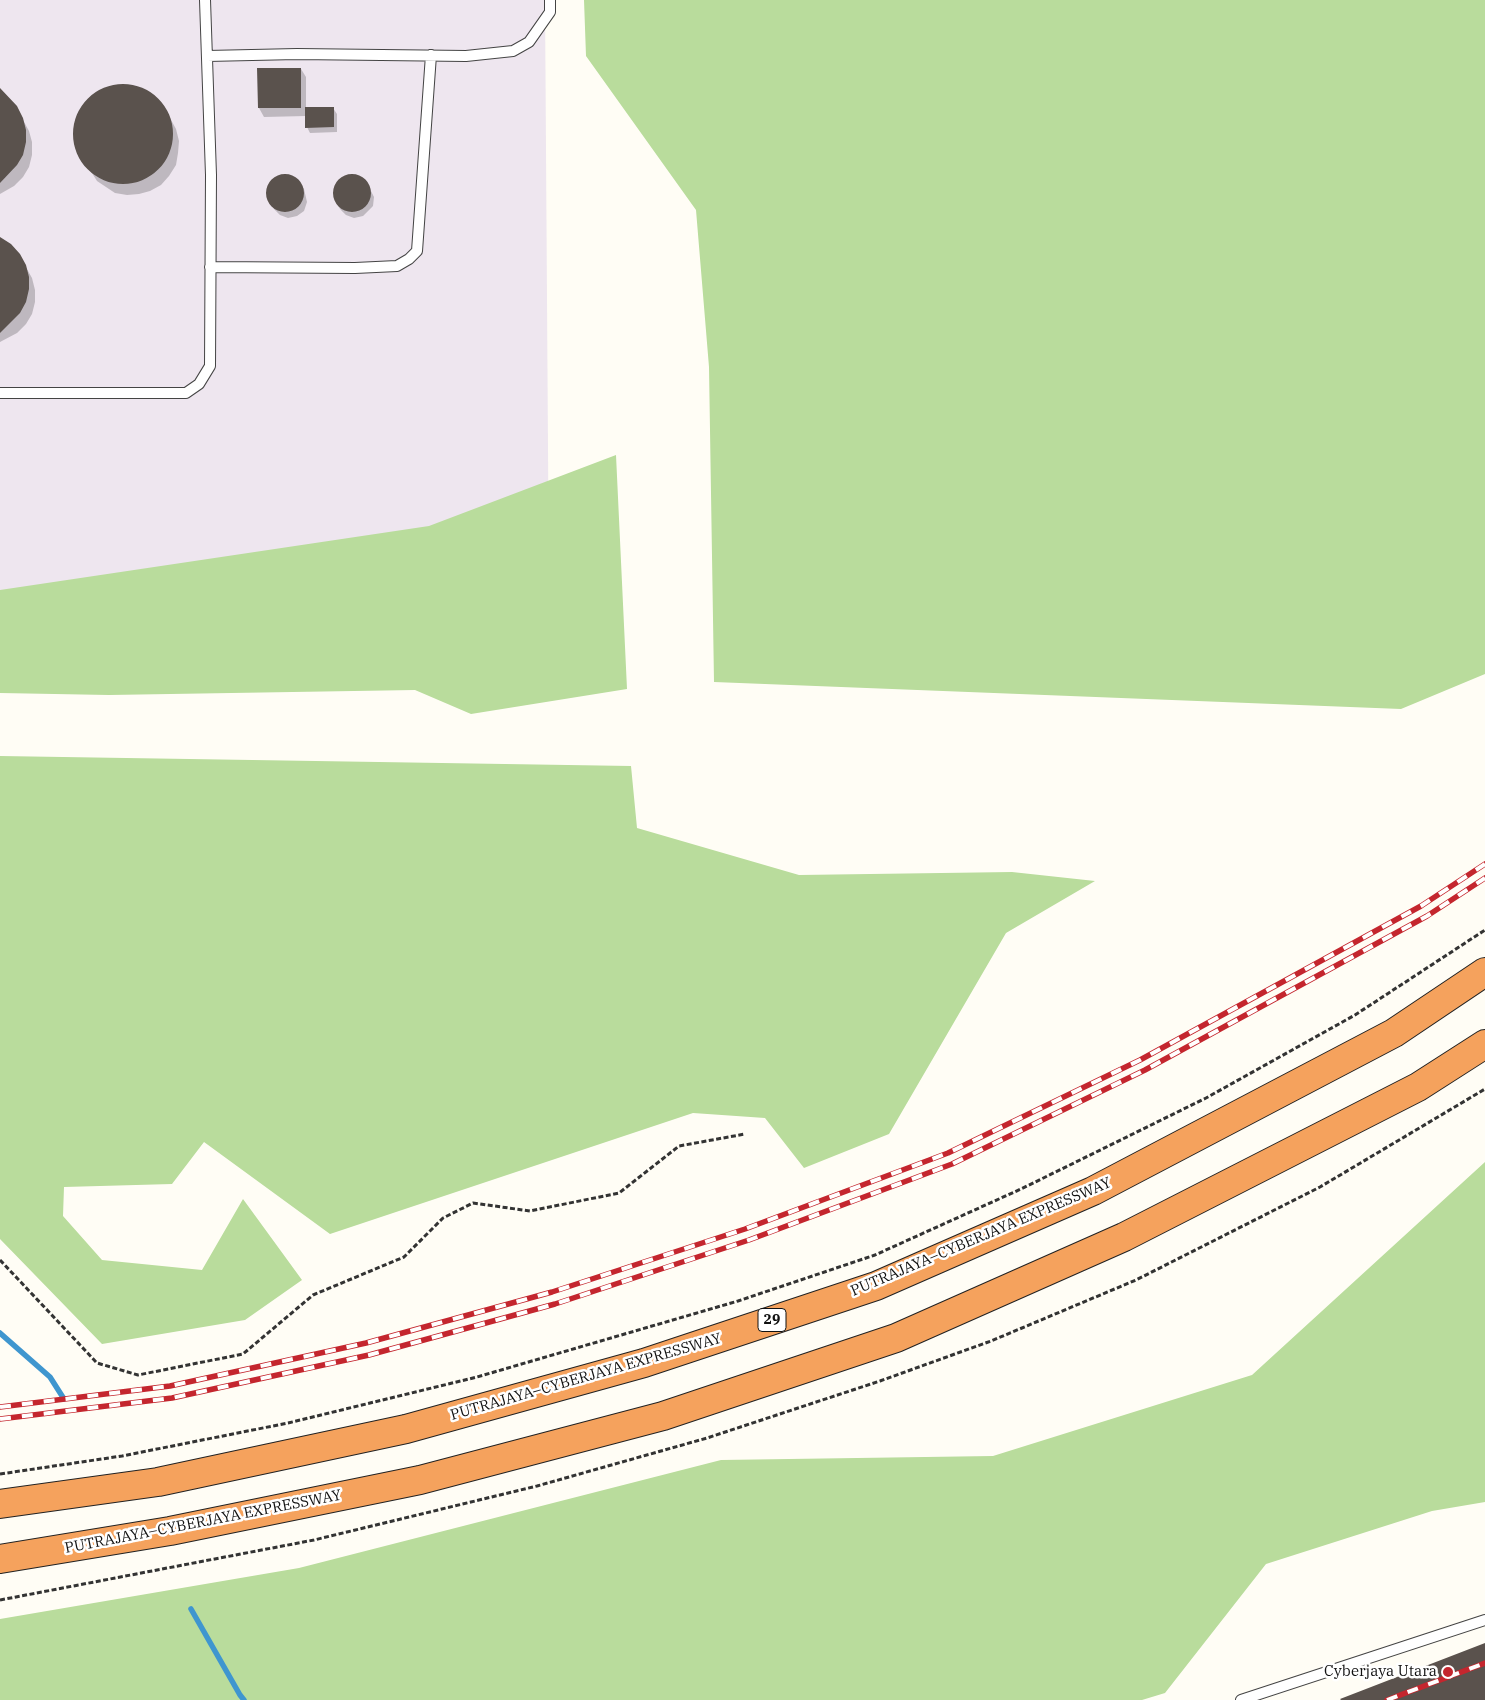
<!DOCTYPE html>
<meta charset="utf-8">
<style>
body{margin:0}
canvas{display:block;background:#fffdf5}
</style>
<canvas width="1485" height="1700"></canvas>
<script>
const g = document.querySelector('canvas').getContext('2d');
g.lineJoin = 'round';
function paint(path, color) { g.fillStyle = color; g.fill(path, 'evenodd'); }
function strokePath(path, color, width, dash) { g.strokeStyle = color; g.lineWidth = width; g.lineCap = dash ? 'butt' : 'round'; g.setLineDash(dash || []); g.stroke(path); }
function drawText(font, color, halo, rows, align = 'center') {
  g.font = font + ' "IBM Plex Serif",serif'; g.lineWidth = 5; g.setLineDash([]); g.textBaseline = 'middle'; g.strokeStyle = halo; g.fillStyle = color; for (const [text, x, y, turn = 0] of rows) {
    g.save(); g.translate(x, y); g.rotate((+turn || 0) * Math.PI / 180); g.textAlign = isNaN(turn) ? turn : align; if (halo) g.strokeText(text, 0, 0); g.fillText(text, 0, 0); g.restore();
  }
}
paint(new Path2D(`
 M0 0H545L549 596 0 595Z`), '#eee6ef');
paint(new Path2D(`
 M584 0H1485V674L1401 709 714 682 709 367 696 210 586 56Z
 M616 455 627 689 471 714 415 690 109 695 0 693V590L429 526Z
 M0 756 631 766 637 828 799 875 1012 872 1095 881 1006 933 889 1134 804 1168 765 1118 693 1113 330 1234 204 1142 172 1184 64 1187 63 1216 102 1260 202 1270 243 1199 302 1280 245 1320 102 1344 0 1239Z
 M1485 1162V1502L1432 1511 1266 1564 1165 1693 1142 1700H0V1619L299 1568 721 1460 993 1456 1252 1375Z`), '#b9dc9c');
paint(new Path2D(`
 M258 69H301L306 77V109L333 108 337 114V132L310 133 307 127 306 116 264 117 259 108Z
 M120 86H132L144 90 154 97 163 106 170 118 176 129 179 141 178 153 176 165 169 176 161 185 150 191 139 194 127 195 115 193 97 181 78 151 75 129 82 109 89 100 98 93 108 88Z
 M0 93 23 120 29 131 32 142V155L29 167 23 177 14 186 0 194Z
 M284 175H289L300 183 304 189 307 202 304 211 297 216 288 218 280 215 274 209 267 195 268 188 276 178Z
 M351 175 360 177 367 183 374 197 373 206 363 216 354 218 346 215 340 209 334 196 335 188 343 178Z
 M0 239 19 255 32 278 35 290V302L32 314 26 324 17 333 0 342Z`), '#0003');
strokePath(new Path2D(`
 M0 1333 50 1377 64 1399
 M191 1609 240 1695 244 1700`), '#3f96cf', 5.5);
paint(new Path2D(`
 M257 68H301V108H258Z
 M73 134a50 50 0 1 1 100 0a50 50 0 1 1-100 0Z
 M0 88 17 106 23 118 26 130V142L23 155 17 165 0 183Z
 M305 107H334V127L305 128Z
 M266 193a19 19 0 1 1 38 0a19 19 0 1 1-38 0Z
 M333 193a19 19 0 1 1 38 0a19 19 0 1 1-38 0Z
 M0 237 11 244 20 254 26 265 29 277V289L26 302 20 313 0 333Z
 M1485 1643V1700H1341L1340 1699Z`), '#5a524d');
const lane = new Path2D(`
 M207 56 297 54 466 56 513 51 529 42 550 12V0
 M210 267 355 268 397 266 409 259 417 251 431 55
 M0 393H186L199 384 210 366 211 175 205 0
 M1241 1700 1485 1620`);
const highway = new Path2D(`
 M0 1504 158 1482 406 1429 644 1363 876 1286 1093 1191 1394 1033 1485 972
 M0 1559 170 1531 420 1480 663 1416 896 1338 1124 1237 1418 1087 1485 1044`);
strokePath(lane, '#444', 12);
strokePath(highway, '#222', 30);
strokePath(new Path2D(`
 M0 1260 97 1363 138 1375 243 1354 313 1295 404 1257 443 1218 473 1203 530 1211 619 1193 679 1146 745 1134
 M0 1474 122 1456 288 1423 477 1377 738 1301 875 1255 1021 1189 1206 1098 1355 1015 1485 930
 M0 1600 314 1540 537 1486 707 1438 880 1381 991 1341 1136 1280 1320 1187 1485 1089`), '#333', 3, [5, 2.5]);
strokePath(lane, '#fff', 10);
strokePath(highway, '#f5a25d', 28);
const rail = new Path2D(`
 M0 1407 170 1386 366 1343 552 1292 745 1229 948 1153 1140 1060 1421 906 1485 864
 M0 1419 172 1398 369 1355 555 1304 749 1240 952 1164 1145 1070 1427 916 1485 878
 M1387 1700 1485 1663`);
strokePath(rail, '#c4262e', 5.5);
strokePath(rail, '#fff', 4, [11]);
for (const [x, y, r, color] of [
 [1448,1672,6,"#c4262e"]
]) { const dot = new Path2D(); dot.arc(x, y, r, 0, 2 * Math.PI); g.fillStyle = color; g.fill(dot); strokePath(dot, '#fff', 2); }
for (const [x, y, w] of [
 [772,1320,28]
]) { const box = new Path2D(); box.roundRect(x - w / 2, y - 11.5, w, 23, 4); g.fillStyle = '#fff'; g.fill(box); strokePath(box, '#111', 1); }
drawText('bold 14px', '#111', null, [
 ["29",772,1320]
]);
drawText('15px', '#111', '#fff', [
 ["PUTRAJAYA–CYBERJAYA EXPRESSWAY",981,1237,-23],
 ["PUTRAJAYA–CYBERJAYA EXPRESSWAY",586,1377,-16],
 ["PUTRAJAYA–CYBERJAYA EXPRESSWAY",203,1522,-11]
]);
drawText('15px', '#111', '#fff', [
 ["Cyberjaya Utara",1437,1672]
], 'right');
</script>
